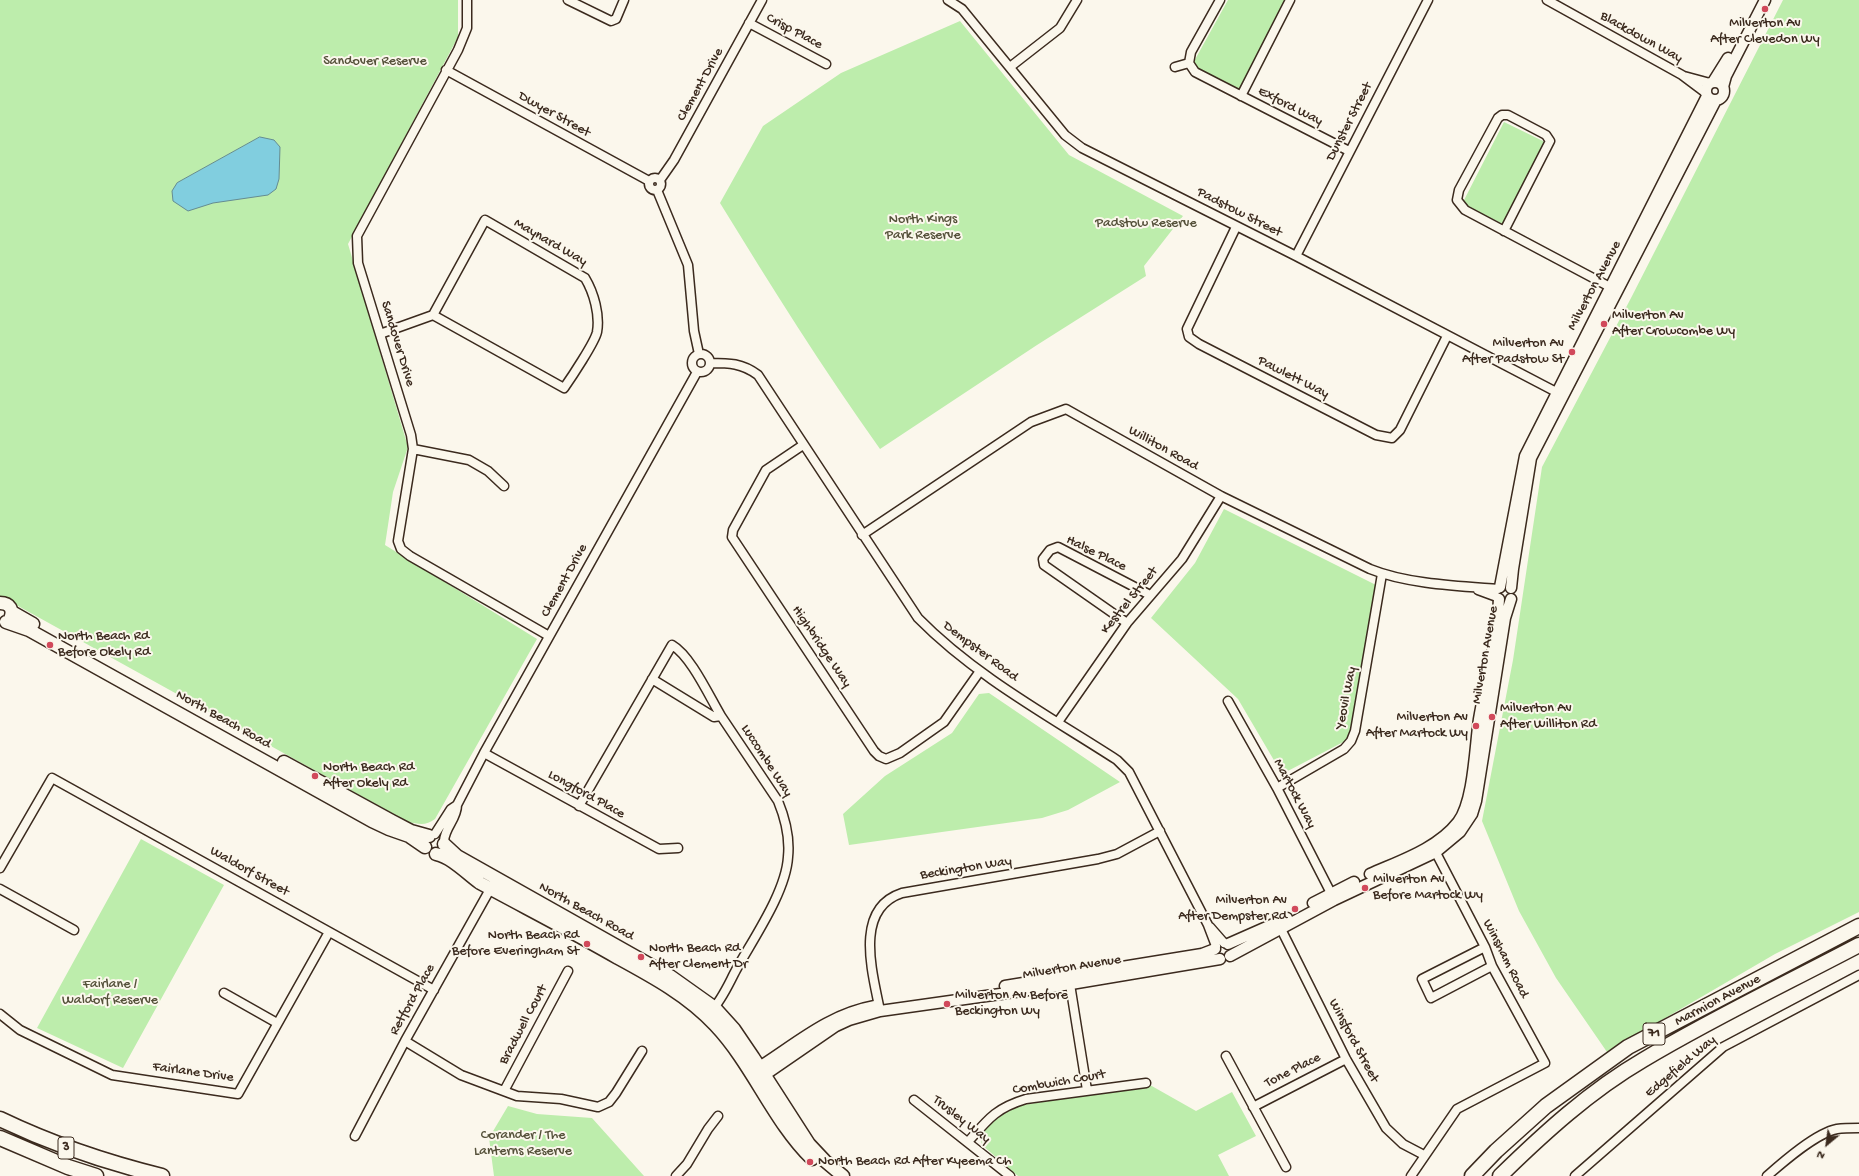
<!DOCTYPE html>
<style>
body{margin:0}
#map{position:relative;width:1859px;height:1176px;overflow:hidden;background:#fbf7ec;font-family:"Gochi Hand",sans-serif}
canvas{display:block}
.north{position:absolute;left:1807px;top:1124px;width:40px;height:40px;-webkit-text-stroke:3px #fbf7ec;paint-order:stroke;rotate:209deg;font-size:11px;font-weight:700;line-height:16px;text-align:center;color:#3b2a1e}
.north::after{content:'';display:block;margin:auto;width:14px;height:18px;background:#3b2a1e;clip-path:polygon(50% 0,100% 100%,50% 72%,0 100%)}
</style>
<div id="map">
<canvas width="1859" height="1176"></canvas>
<div class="north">N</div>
</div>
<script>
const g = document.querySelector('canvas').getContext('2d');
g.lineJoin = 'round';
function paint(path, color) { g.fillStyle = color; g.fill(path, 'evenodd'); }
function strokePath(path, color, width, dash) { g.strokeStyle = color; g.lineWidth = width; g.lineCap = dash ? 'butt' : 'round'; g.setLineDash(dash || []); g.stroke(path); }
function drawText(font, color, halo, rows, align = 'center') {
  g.font = font + ' "Gochi Hand",sans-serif'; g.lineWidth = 4; g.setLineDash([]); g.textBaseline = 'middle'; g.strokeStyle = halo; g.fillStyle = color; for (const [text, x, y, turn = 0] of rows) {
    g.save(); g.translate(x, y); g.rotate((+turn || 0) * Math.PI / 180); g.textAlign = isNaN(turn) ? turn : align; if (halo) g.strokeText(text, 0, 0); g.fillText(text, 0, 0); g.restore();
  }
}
paint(new Path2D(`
 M0 0H458V37L348 244 408 447 393 492 385 545 537 639 435 819C426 826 419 824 408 822L0 596Z
 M1228 0H1290L1242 91 1192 65Z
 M1783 0H1859V912L1775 954 1607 1052 1556 978 1519 911 1482 821 1513 660 1542 467 1631 298Z
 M960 21 1069 155 1183 216 1144 266 1146 276 1037 345 880 449C823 369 771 286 720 203L763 126 841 73Z
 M1504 122 1547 143 1507 226 1462 204Z
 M1224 509 1376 585 1349 739 1282 774 1238 699 1151 618 1195 563Z
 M989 693 1120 782 1068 810 1042 818 849 845 843 814 885 776 952 733 979 694Z
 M141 839 224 885 123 1068 37 1028Z
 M1150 1085 1196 1111 1232 1092 1256 1136 1218 1155 1229 1176H1018L982 1145C976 1128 1009 1109 1023 1105Z
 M508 1106 537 1114 592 1118 644 1176H494L489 1138Z`), '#bdedac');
const water = new Path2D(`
 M260 137 274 140 280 147 279 179 276 189 268 195 213 203 188 211 173 201 172 191 177 183Z`);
paint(water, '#81cedf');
strokePath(water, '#658c92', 1);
const minor = new Path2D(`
 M467 0V28L458 50 357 236 358 263 411 435 413 449 398 541 401 549 410 556 549 636
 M568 0 611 21 616 19 624 0
 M948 0 962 9 1065 135 1082 148 1296 256 1562 395
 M1220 0 1191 52 1189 63 1195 72 1349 151
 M1547 0 1682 75 1706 93
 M749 23 826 64
 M1010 67 1060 28 1077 0
 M1175 67 1189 63
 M446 70 649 181
 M1684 76 1710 83
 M1241 96 1290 0
 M649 184a6 6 0 1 1 12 0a6 6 0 1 1-12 0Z
 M660 180 674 160 762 0
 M657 190 688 265 694 331 699 354
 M1236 227 1187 329 1189 337 1199 344 1376 435 1392 438 1400 430 1447 336
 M1504 231 1550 141 1546 135 1508 115H1502L1498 118 1459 190 1457 200 1465 210 1610 287 1615 289
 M1296 256 1428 0
 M380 334 433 315 564 388C571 378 595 342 597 332 600 315 594 293 585 278L485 220 433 315
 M692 363a9 9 0 1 1 18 0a9 9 0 1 1-18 0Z
 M710 363C729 363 742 363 758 375L918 618C975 676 1049 716 1117 760L1129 772 1208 925 1216 946
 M803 445 766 470 733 530 732 537 874 751 879 756 886 759 900 753 944 722 980 671
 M413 449 469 460 488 471 504 486
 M862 535 1031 422 1066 409 1221 496 1370 569C1407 584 1458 586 1498 589
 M1478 590 1497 597
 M1127 623 1044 565 1043 559 1050 550 1058 547 1150 595
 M652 679 714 717 721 716 778 801C785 818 790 838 788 857 786 892 753 939 736 970 729 983 722 1000 711 1011
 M1228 701 1277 788 1334 899
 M1058 722 1127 623 1182 559 1221 496
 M484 753 659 849 678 848
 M1277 788 1344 749 1351 741 1355 731 1382 574
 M579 806 672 645C691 656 709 696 721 716
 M435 834 451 809 457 805 484 753 697 372
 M444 841C445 827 457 819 457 805
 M0 868 52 778 434 990
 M0 889 74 930
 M1278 923 1346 1059 1386 1128 1403 1144 1424 1155
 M1210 927 1224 943
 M1485 947 1422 979 1431 998 1492 966
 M1069 978 1087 1090
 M224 993 277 1023
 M880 1011C873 974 853 909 902 893L1098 859 1117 854 1160 831
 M0 1014 20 1030 112 1075 238 1094 329 932
 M405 1041 461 1075 517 1096 561 1099 598 1107 609 1102 616 1093 642 1051
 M1226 1056 1286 1167
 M504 1091 568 971
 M914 1100 1010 1176
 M1253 1107 1346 1059
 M355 1136 405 1041 493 884
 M968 1142C988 1119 996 1108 1026 1099L1146 1083
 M676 1176 687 1164 708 1129 718 1116
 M1411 1176 1457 1109 1545 1063 1492 966 1485 947 1433 847
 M1575 1176 1723 1047 1859 975
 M1767 1176C1783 1162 1816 1133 1837 1129 1844 1128 1852 1128 1859 1128`);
const tertiary = new Path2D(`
 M1713 82 1728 58
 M1706 91a9 9 0 1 1 18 0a9 9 0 1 1-18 0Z
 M1723 87 1726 76 1765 0
 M1500 587 1525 456 1707 96
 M1511 588 1513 569 1531 458 1716 100
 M1370 874C1399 861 1437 849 1458 822 1474 801 1475 746 1479 719 1486 679 1497 639 1499 599
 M1313 903 1354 882
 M1228 944 1287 918
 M1230 956 1334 900 1436 852 1460 832 1472 814 1476 801 1505 618 1511 599
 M1005 986 1202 954 1215 949
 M753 1071C794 1046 826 1015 875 1006
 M759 1079 836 1026 849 1020 880 1011 1071 984 1220 959`);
const secondary = new Path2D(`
 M0 603C10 603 14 610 10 619
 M12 612 33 624
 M6 622 29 630 372 821 389 829 409 836 425 847
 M284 762 392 821 411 831 429 836
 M444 844 457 856 670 976 715 1008 734 1029 753 1057 809 1144 825 1161 843 1176
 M436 854C453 858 466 873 480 883 526 908 573 932 618 958 653 977 688 996 715 1025 753 1065 773 1121 812 1159`);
const trunk = new Path2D(`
 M0 1119C52 1144 105 1162 162 1176
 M0 1138 68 1167 96 1176
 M1472 1176 1496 1151 1546 1106 1628 1047 1859 926
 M1500 1176C1544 1133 1590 1091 1643 1060 1713 1018 1787 983 1859 945`);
strokePath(minor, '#3b2a1e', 11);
strokePath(tertiary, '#3b2a1e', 13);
strokePath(secondary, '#3b2a1e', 15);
strokePath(trunk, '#3b2a1e', 17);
strokePath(minor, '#fbf7ec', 8);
strokePath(tertiary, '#fbf7ec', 10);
strokePath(secondary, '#fbf7ec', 12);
strokePath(trunk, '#fbf7ec', 14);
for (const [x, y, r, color] of [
 [1765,9,4,"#d1495b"],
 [1604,324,4,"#d1495b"],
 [1572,352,4,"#d1495b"],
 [50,645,4,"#d1495b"],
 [1492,717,4,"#d1495b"],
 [1476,726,4,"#d1495b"],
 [315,776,4,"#d1495b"],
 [1365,888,4,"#d1495b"],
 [1295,909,4,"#d1495b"],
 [587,944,4,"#d1495b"],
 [641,957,4,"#d1495b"],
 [947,1004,4,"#d1495b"],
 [810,1162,4,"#d1495b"]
]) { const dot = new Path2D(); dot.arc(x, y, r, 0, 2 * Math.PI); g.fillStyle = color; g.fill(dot); strokePath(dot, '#fbf7ec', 1.5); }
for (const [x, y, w] of [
 [1654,1034,22],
 [66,1148,16]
]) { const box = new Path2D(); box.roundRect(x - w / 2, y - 11, w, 22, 3); g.fillStyle = '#fbf7ec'; g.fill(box); strokePath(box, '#3b2a1e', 1); }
drawText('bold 13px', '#3b2a1e', null, [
 ["71",1654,1034],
 ["3",66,1148]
]);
drawText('14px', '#3b2a1e', '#fbf7ec', [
 ["Milverton Av",1765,24,"center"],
 ["After Clevedon Wy",1765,40,"center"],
 ["Milverton Av",1612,316],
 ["After Crowcombe Wy",1612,332],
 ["Milverton Av",1564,344,"right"],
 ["After Padstow St",1564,360,"right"],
 ["North Beach Rd",58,637],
 ["Before Okely Rd",58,653],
 ["Milverton Av",1500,709],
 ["After Williton Rd",1500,725],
 ["Milverton Av",1468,718,"right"],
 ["After Martock Wy",1468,734,"right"],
 ["North Beach Rd",323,768],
 ["After Okely Rd",323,784],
 ["Milverton Av",1373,880],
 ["Before Martock Wy",1373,896],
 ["Milverton Av",1287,901,"right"],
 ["After Dempster Rd",1287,917,"right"],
 ["North Beach Rd",579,936,"right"],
 ["Before Everingham St",579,952,"right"],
 ["North Beach Rd",649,949],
 ["After Clement Dr",649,965],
 ["Milverton Av Before",955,996],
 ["Beckington Wy",955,1012],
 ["North Beach Rd After Kyeema Ch",818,1162]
], 'left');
drawText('14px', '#3b2a1e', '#fbf7ec', [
 ["Crisp Place",794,32,28],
 ["Blackdown Way",1641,38,29],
 ["Clement Drive",701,85,-61],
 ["Exford Way",1290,107,27],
 ["Dwyer Street",554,115,29],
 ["Dunster Street",1350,122,-63],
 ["Padstow Street",1239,213,27],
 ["Maynard Way",550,243,30],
 ["Milverton Avenue",1595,286,-62],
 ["Sandover Drive",397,344,73],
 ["Pawlett Way",1293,378,27],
 ["Williton Road",1163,449,29],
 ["Halse Place",1096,554,26],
 ["Clement Drive",565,581,-61],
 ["Kestrel Street",1130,601,-51],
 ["Highbridge Way",821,647,56],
 ["Dempster Road",980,652,37],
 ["Milverton Avenue",1486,655,-80],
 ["Yeovil Way",1347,698,-79],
 ["North Beach Road",223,720,29],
 ["Luccombe Way",766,761,57],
 ["Martock Way",1294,794,62],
 ["Longford Place",586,795,29],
 ["Beckington Way",966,869,-9],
 ["Waldorf Street",249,872,29],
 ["North Beach Road",586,912,29],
 ["Winsham Road",1505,959,63],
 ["Milverton Avenue",1072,968,-9],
 ["Retford Place",413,1000,-61],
 ["Marmion Avenue",1718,1001,-28],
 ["Bradwell Court",524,1025,-62],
 ["Winsford Street",1353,1041,62],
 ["Edgefield Way",1681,1067,-40],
 ["Tone Place",1293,1071,-27],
 ["Fairlane Drive",193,1073,8],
 ["Combwich Court",1059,1083,-10],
 ["Trusley Way",961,1120,38]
]);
drawText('14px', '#55513a', '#fbf7ec', [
 ["Sandover Reserve",375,62],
 ["North Kings",923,220],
 ["Park Reserve",923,236],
 ["Padstow Reserve",1146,224],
 ["Fairlane /",110,985],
 ["Waldorf Reserve",110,1001],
 ["Corander / The",523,1136],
 ["Lanterns Reserve",523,1152]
]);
</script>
